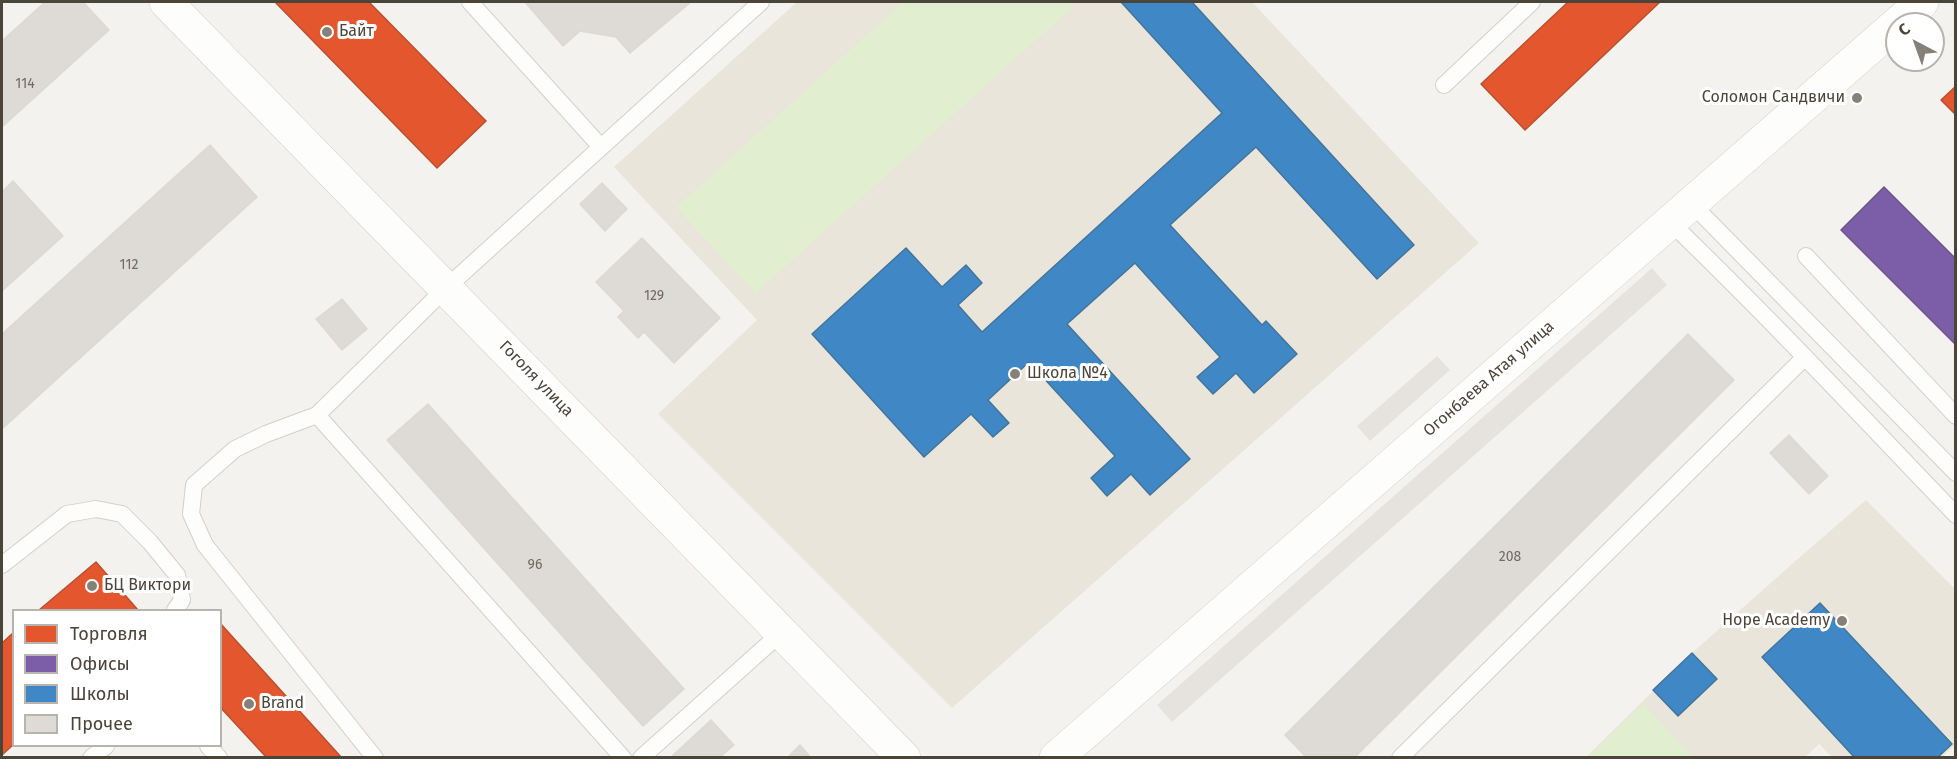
<!DOCTYPE html>
<meta charset="utf-8">
<style>
body{margin:0}
#map{position:relative;width:1957px;height:759px;overflow:hidden;background:#f4f2ee;font-family:"Fira Sans",sans-serif}
canvas{display:block}
.frame{position:absolute;inset:0;border:3px solid #4b4439;pointer-events:none}
.legend{position:absolute;left:12px;top:609px;width:210px;height:138px;box-sizing:border-box;background:#fff;border:2px solid #b7b4b0;margin:0;padding:8px 10px;list-style:none;font-size:18px;color:#4b4439}
.legend li{display:flex;align-items:center;gap:12px;height:30px}
.legend b{width:30px;border:2px solid #b7b4b0}
.north{position:absolute;left:1885px;top:12px;width:60px;height:60px;box-sizing:border-box;background:#fff;border:2px solid #b7b4b0;border-radius:50%;rotate:319deg;font-size:16px;font-weight:700;line-height:24px;text-align:center;color:#4b4439}
.north::after{content:'';display:block;margin:auto;width:21px;height:27px;background:#868178;clip-path:polygon(50% 0,100% 100%,50% 72%,0 100%)}
</style>
<div id="map">
<canvas width="1957" height="759"></canvas>
<div class="frame"></div>
<ul class="legend">
<li><b style="height:16px;background:#e4572e"></b>Торговля</li>
<li><b style="height:16px;background:#7b5ea7"></b>Офисы</li>
<li><b style="height:16px;background:#3f88c5"></b>Школы</li>
<li><b style="height:16px;background:#dedbd6"></b>Прочее</li>
</ul>
<div class="north">С</div>
</div>
<script>
const g = document.querySelector('canvas').getContext('2d');
g.lineJoin = 'round';
function paint(path, color) { g.fillStyle = color; g.fill(path, 'evenodd'); }
function strokePath(path, color, width, dash) { g.strokeStyle = color; g.lineWidth = width; g.lineCap = dash ? 'butt' : 'round'; g.setLineDash(dash || []); g.stroke(path); }
function drawText(font, color, halo, rows, align = 'center') {
  g.font = font + ' "Fira Sans",sans-serif'; g.lineWidth = 6; g.setLineDash([]); g.textBaseline = 'middle'; g.strokeStyle = halo; g.fillStyle = color; for (const [text, x, y, turn = 0] of rows) {
    g.save(); g.translate(x, y); g.rotate((+turn || 0) * Math.PI / 180); g.textAlign = isNaN(turn) ? turn : align; if (halo) g.strokeText(text, 0, 0); g.fillText(text, 0, 0); g.restore();
  }
}
paint(new Path2D(`
 M797 2H1252L1479 243 952 708 658 414 757 320 614 167Z
 M1866 500 1955 589V745L1942 757H1832L1819 744 1805 757 1585 758 1692 653 1792 564Z`), '#eae5da');
paint(new Path2D(`
 M903 2H1071L1075 5 755 294 676 207Z
 M1643 704 1694 757H1587Z`), '#e1eecf');
paint(new Path2D(`
 M1652 268 1667 285 1172 722 1157 705Z
 M1437 356 1450 370 1370 441 1357 426Z`), '#e6e3df');
const shops = new Path2D(`
 M275 2H369L486 121 437 168Z
 M1568 2H1660L1525 130 1481 84Z
 M1956 86V115L1941 100Z
 M96 562 138 610H39Z
 M220 623 342 758H267L220 707Z
 M14 632V744L2 755V643Z`);
paint(shops, '#e4572e');
strokePath(shops, '#b65131', 1.5);
const offices = new Path2D(`
 M1884 187 1956 259V345L1841 230Z`);
paint(offices, '#7b5ea7');
strokePath(offices, '#6d5686', 1.5);
const schools = new Path2D(`
 M1121 2H1192L1414 245 1377 279 1256 147 1170 225 1262 325 1266 321 1297 354 1254 393 1236 373 1213 394 1197 377 1220 357 1135 263 1067 324 1190 459 1150 495 1131 474 1107 496 1091 478 1115 456 1029 362 988 400 1009 423 993 437 971 414 924 457 812 334 906 248 942 287 966 265 982 283 958 305 982 332 1222 113Z
 M1820 603 1952 744 1937 758H1855L1762 657Z
 M1692 653 1717 679 1678 716 1653 690Z`);
paint(schools, '#3f88c5');
strokePath(schools, '#43749b', 1.5);
const building = new Path2D(`
 M45 2H83L109 30 2 127V41Z
 M525 2H691L630 53 616 37 580 31 563 46Z
 M210 145 257 197 2 429V334Z
 M13 181 63 236 2 291V192Z
 M602 183 627 209 605 231 580 204Z
 M642 238 720 318 674 363 644 332 638 338 618 317 624 311 596 282Z
 M342 299 367 329 342 350 316 319Z
 M1688 334 1734 380 1354 758H1307L1285 735Z
 M428 404 684 689 643 726 387 440Z
 M1789 435 1828 476 1809 494 1770 453Z
 M711 720 734 745 719 758H670Z
 M800 745 811 758H787Z`);
paint(building, '#dedbd6');
strokePath(building, '#dcd9d4', 1.5);
const service = new Path2D(`
 M470 2 601 147
 M1444 85 1532 2
 M1691 203 1956 473
 M1670 222C1768 316 1861 416 1956 515
 M1806 256 1956 416
 M317 415 266 434 235 449 194 485 191 514 205 545 375 758
 M2 565 67 514 96 509 122 514 150 542 177 575 182 600 175 610
 M208 746 219 758
 M91 758 106 746
 M623 758 317 415 446 288 761 2
 M641 758 782 632
 M1400 758 1805 357`);
const minor = new Path2D(`
 M166 2 904 758
 M1056 758 1922 2`);
strokePath(service, '#d2d0cb', 18);
strokePath(minor, '#d2d0cb', 34);
strokePath(service, '#fdfdfc', 16);
strokePath(minor, '#fdfdfc', 33);
for (const [x, y, r, color] of [
 [327,32,6,"#868178"],
 [1857,98,6,"#868178"],
 [1015,374,6,"#868178"],
 [92,586,6,"#868178"],
 [1842,621,6,"#868178"],
 [249,704,6,"#868178"]
]) { const dot = new Path2D(); dot.arc(x, y, r, 0, 2 * Math.PI); g.fillStyle = color; g.fill(dot); strokePath(dot, '#fff', 2); }
drawText('14px', '#706a61', null, [
 ["114",25,84],
 ["112",129,265],
 ["129",654,296],
 ["208",1510,557],
 ["96",535,565]
]);
drawText('16px', '#4b4439', '#fff', [
 ["Байт",339,32],
 ["Соломон Сандвичи",1845,98,"right"],
 ["Школа №4",1027,374],
 ["БЦ Виктори",104,586],
 ["Hope Academy",1830,621,"right"],
 ["Brand",261,704]
], 'left');
drawText('16px', '#4b4439', '#fff', [
 ["Гоголя улица",536,379,46],
 ["Огонбаева Атая улица",1489,379,-41]
]);
</script>
